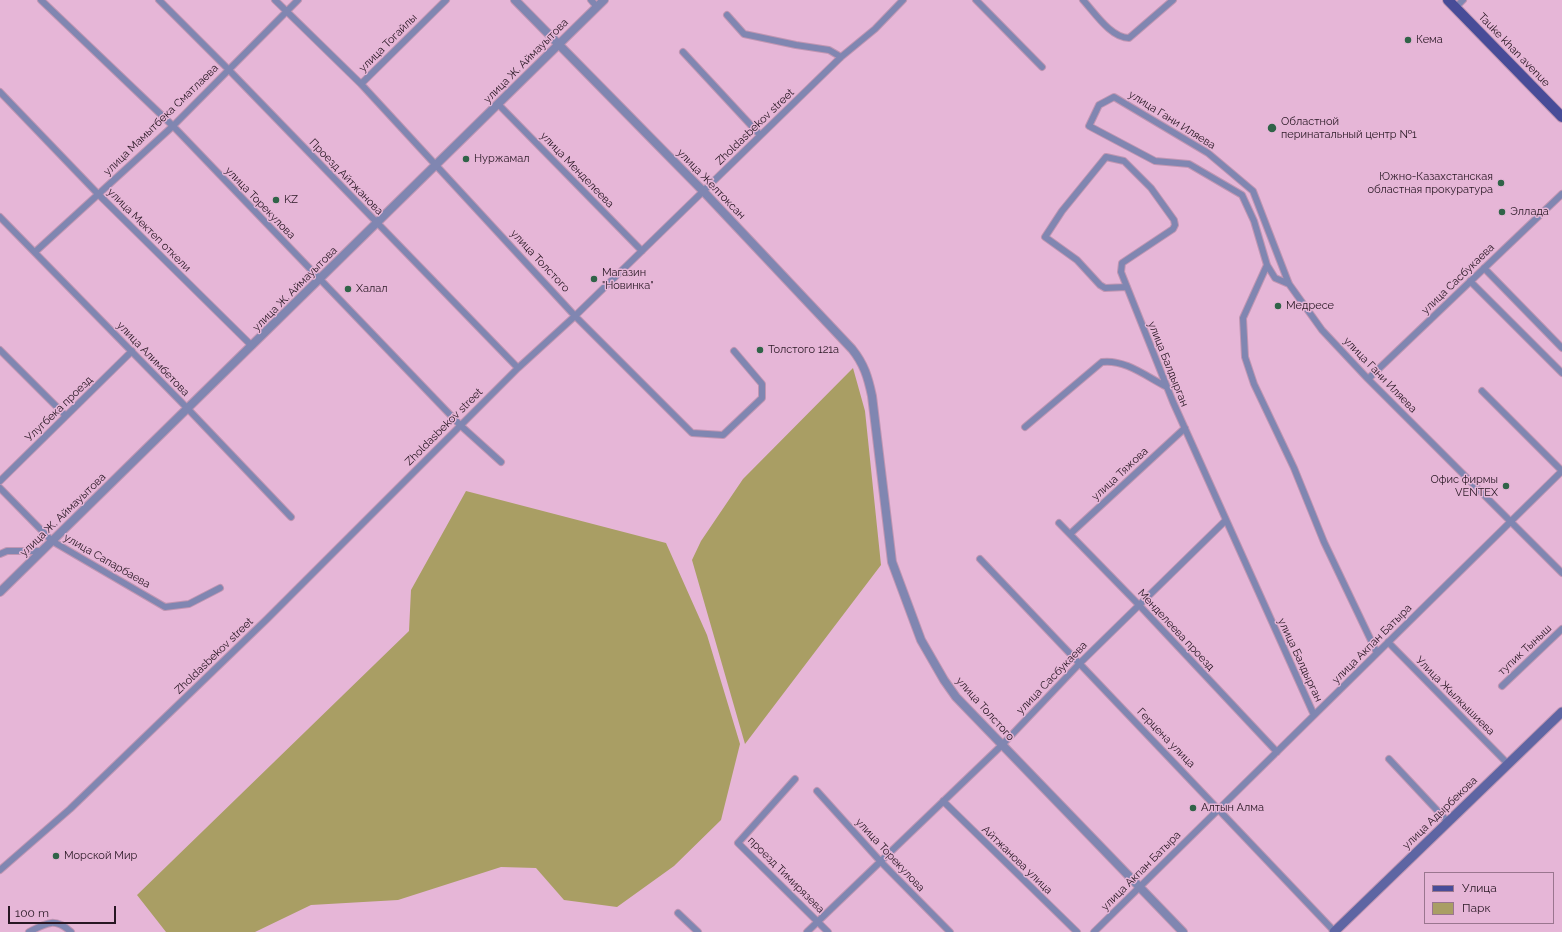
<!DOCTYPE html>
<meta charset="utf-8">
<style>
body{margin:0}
#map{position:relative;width:1562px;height:932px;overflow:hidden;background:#e6b6d7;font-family:Raleway,sans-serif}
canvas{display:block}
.legend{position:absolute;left:1424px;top:872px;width:130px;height:52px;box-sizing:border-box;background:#e6b6d7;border:1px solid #9a768f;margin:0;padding:5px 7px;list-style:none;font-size:12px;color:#281723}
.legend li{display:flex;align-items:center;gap:8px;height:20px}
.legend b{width:20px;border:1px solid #9a768f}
.scale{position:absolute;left:8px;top:906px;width:108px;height:18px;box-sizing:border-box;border:2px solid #281723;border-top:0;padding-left:5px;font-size:12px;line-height:14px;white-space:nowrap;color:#281723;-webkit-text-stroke:3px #e6b6d7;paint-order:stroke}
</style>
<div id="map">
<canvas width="1562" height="932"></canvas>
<ul class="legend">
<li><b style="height:5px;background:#484c98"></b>Улица</li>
<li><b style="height:11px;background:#a99e64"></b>Парк</li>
</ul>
<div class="scale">100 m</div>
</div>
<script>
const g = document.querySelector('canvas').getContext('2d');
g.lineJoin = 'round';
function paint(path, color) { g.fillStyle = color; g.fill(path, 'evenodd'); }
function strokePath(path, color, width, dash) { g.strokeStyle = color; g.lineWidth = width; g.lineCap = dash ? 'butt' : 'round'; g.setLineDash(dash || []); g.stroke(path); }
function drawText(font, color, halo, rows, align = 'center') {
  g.font = font + ' Raleway,sans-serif'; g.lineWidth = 3; g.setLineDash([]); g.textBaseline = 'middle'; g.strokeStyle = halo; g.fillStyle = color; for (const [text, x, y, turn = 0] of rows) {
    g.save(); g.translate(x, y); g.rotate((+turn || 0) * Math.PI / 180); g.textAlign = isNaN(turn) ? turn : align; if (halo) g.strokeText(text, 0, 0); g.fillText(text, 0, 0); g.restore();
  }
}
paint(new Path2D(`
 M853 368 865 411 881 565 745 744 692 560 701 541 743 479Z
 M466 491 666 543 707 635 740 744 721 820 674 866 617 907 564 900 536 868 501 867 398 900 311 905 255 932H166L137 895 409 631 411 590Z`), '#a99e64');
const minor = new Path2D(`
 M41 0 173 126 460 425 501 462
 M159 0 228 69 518 368
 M275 0 361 84 575 316 692 433 723 435 762 398V384L734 351
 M591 0 597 7
 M976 0 1042 67
 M1083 0C1095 13 1111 38 1129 38L1173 0
 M1456 7 1463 0
 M727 15 744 34 796 45 829 50 841 57
 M683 52 760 135
 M361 84 446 0
 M0 92 98 194 252 346
 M498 104 642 251
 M0 217 188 409 291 517
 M35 252 173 126 298 0
 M1267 265 1243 318 1245 357 1254 384 1294 468 1324 542 1377 653
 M1484 268 1562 348
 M1470 281 1562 373
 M1289 284 1275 278 1267 265 1254 221 1242 195 1189 164 1155 161 1089 126 1099 105 1114 97 1208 153 1253 191 1289 284 1322 330 1368 379 1562 573
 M1127 287 1105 288 1100 285 1077 260 1045 237 1062 211 1106 157 1124 161 1151 188 1174 220 1175 225 1173 229 1122 263 1121 272 1173 402 1314 715
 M0 350 66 416
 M1368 379 1562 194
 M1482 391 1562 471
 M1025 427 1102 362C1125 359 1147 377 1167 387
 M0 481 132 351
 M0 488 52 541 165 607 189 604 220 588
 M1059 523 1139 605 1277 752
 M1070 534 1185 428
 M0 554 7 551H42
 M980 559 1335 932
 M1388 642 1508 764
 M1502 686 1562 629
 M1389 759 1448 822
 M795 779 738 843 828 932
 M817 791 881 862 950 932
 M943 801 1077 932
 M0 870 70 809 267 619 518 368 575 316 841 57 875 29 903 0
 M678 913 698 932
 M29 932C46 923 55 917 71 932
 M807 932 1002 745 1080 663 1225 521
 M1094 932 1562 471`);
const tertiary = new Path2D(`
 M515 0 703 191 852 349C864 364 868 377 872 396L892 562 921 640 944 680 956 697 1183 932
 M0 592 604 0`);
const secondary = new Path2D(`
 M1334 932 1562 712`);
const primary = new Path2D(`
 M1448 0 1562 117`);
strokePath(minor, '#c096b3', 8);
strokePath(tertiary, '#c096b3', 10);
strokePath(secondary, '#c096b3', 11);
strokePath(primary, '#c096b3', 12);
strokePath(minor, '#8086b1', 6);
strokePath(tertiary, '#8086b1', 8);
strokePath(secondary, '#5e65a3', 9);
strokePath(primary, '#484c98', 10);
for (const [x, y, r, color] of [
 [1408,40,4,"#306348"],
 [1272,128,5,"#306348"],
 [466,159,4,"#306348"],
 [1501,183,4,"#306348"],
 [276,200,4,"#306348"],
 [1502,212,4,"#306348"],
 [594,279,4,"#306348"],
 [348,289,4,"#306348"],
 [1278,306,4,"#306348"],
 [760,350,4,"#306348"],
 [1506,486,4,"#306348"],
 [1193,808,4,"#306348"],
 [56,856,4,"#306348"]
]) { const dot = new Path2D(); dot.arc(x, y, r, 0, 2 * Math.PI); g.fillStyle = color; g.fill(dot); strokePath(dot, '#e6b6d7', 1.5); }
drawText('11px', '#281723', '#e6b6d7', [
 ["Кема",1416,40],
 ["Областной",1281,122],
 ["перинатальный центр №1",1281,135],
 ["Нуржамал",474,159],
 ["Южно-Казахстанская",1493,177,"right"],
 ["областная прокуратура",1493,190,"right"],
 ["KZ",284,200],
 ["Эллада",1510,212],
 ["Магазин",602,273],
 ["\"Новинка\"",602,286],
 ["Халал",356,289],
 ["Медресе",1286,306],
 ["Толстого 121а",768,350],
 ["Офис фирмы",1498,480,"right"],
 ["VENTEX",1498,493,"right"],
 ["Алтын Алма",1201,808],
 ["Морской Мир",64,856]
], 'left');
drawText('11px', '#281723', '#e6b6d7', [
 ["улица Тогайлы",388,43,-45],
 ["Tauke khan avenue",1514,50,46],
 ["улица Ж. Аймауытова",526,61,-45],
 ["улица Мамытбека Сматлаева",161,120,-44],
 ["улица Гани Иляева",1172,120,32],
 ["Zholdasbekov street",755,127,-44],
 ["улица Менделеева",577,170,46],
 ["Проезд Айтжанова",346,177,46],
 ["улица Желтоксан",711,184,46],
 ["улица Торекулова",260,203,46],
 ["улица Мектеп откели",149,230,45],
 ["улица Толстого",540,261,47],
 ["улица Сасбукаева",1458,279,-44],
 ["улица Ж. Аймауытова",295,289,-45],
 ["улица Алимбетова",153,359,46],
 ["улица Балдырган",1168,364,68],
 ["улица Гани Иляева",1380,375,46],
 ["Улугбека проезд",59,409,-44],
 ["Zholdasbekov street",444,427,-45],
 ["улица Тяжова",1120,474,-43],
 ["улица Ж. Аймауытова",63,515,-44],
 ["улица Сапарбаева",107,561,30],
 ["Менделеева проезд",1176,630,47],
 ["улица Акпан Батыра",1372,644,-45],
 ["тупик Тыныш",1525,650,-43],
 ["Zholdasbekov street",214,656,-44],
 ["улица Балдырган",1300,660,65],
 ["улица Сасбукаева",1052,678,-46],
 ["Улица Жылкышиева",1455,696,45],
 ["улица Толстого",985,709,48],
 ["Герцена улица",1166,738,46],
 ["улица Адырбекова",1440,813,-44],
 ["улица Торекулова",890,855,47],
 ["Айтжанова улица",1017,860,44],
 ["улица Акпан Батыра",1141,871,-45],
 ["проезд Тимирязева",786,875,45]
]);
</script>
